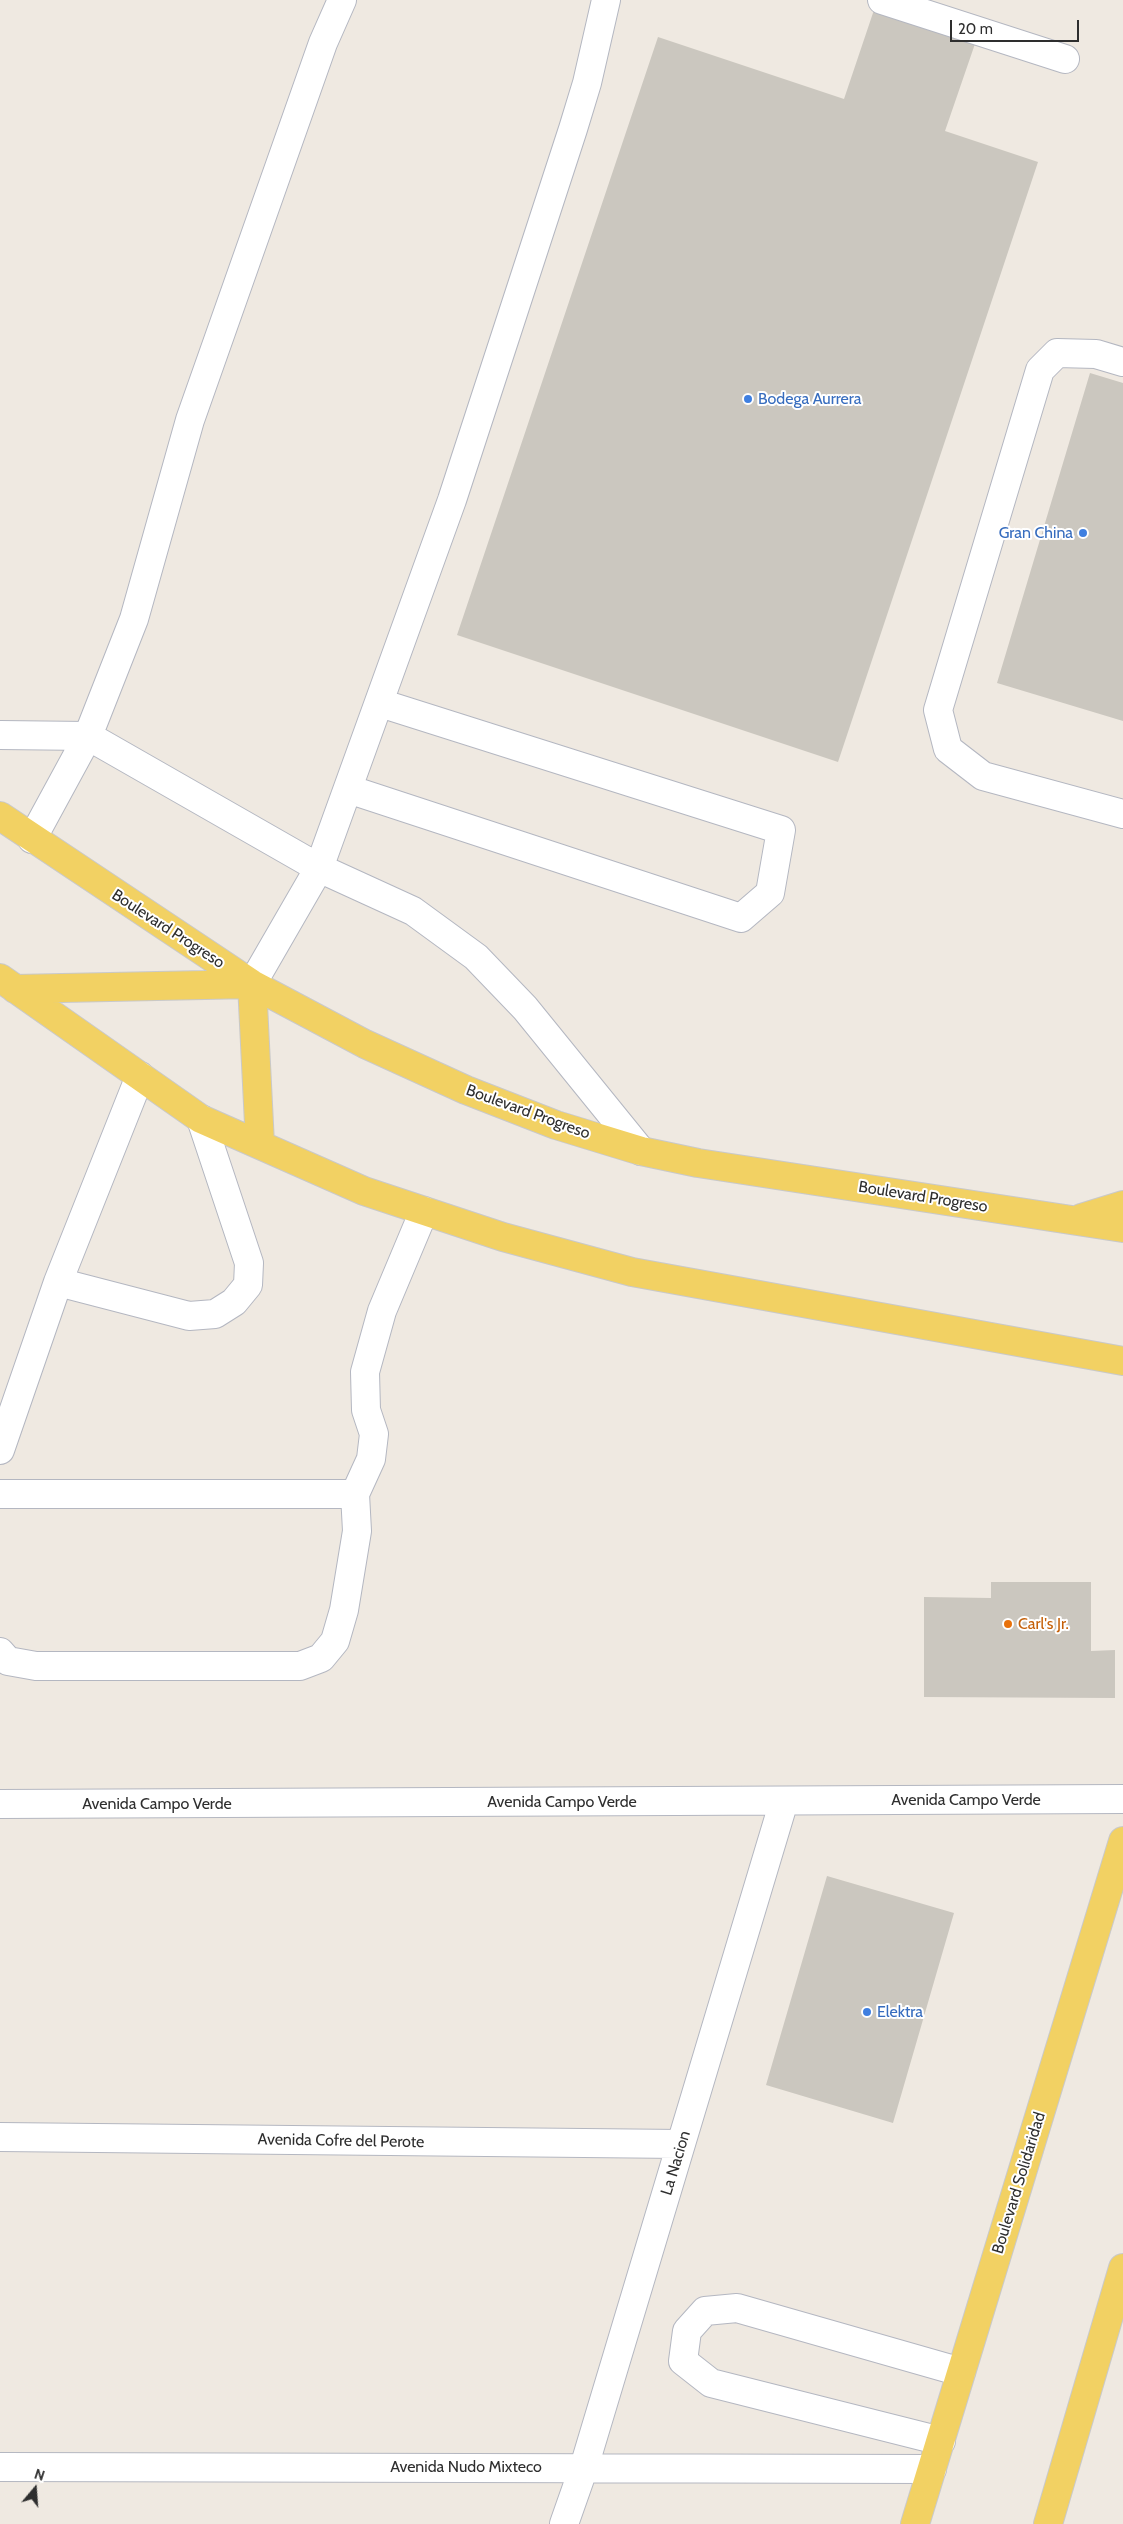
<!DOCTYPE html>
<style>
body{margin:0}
#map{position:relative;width:1123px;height:2524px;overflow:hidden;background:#efe9e1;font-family:Cabin,sans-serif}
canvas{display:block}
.north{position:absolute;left:10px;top:2464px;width:50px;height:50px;-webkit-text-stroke:4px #fff;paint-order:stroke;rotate:18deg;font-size:14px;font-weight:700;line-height:20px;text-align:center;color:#2e2e2e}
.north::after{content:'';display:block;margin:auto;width:18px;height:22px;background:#2e2e2e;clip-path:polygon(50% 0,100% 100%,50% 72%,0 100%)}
.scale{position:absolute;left:950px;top:20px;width:129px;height:22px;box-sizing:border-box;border:2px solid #2e2e2e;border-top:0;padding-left:6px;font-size:15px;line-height:18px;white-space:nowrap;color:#2e2e2e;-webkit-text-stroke:4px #fff;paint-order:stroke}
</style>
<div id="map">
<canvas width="1123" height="2524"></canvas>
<div class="north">N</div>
<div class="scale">20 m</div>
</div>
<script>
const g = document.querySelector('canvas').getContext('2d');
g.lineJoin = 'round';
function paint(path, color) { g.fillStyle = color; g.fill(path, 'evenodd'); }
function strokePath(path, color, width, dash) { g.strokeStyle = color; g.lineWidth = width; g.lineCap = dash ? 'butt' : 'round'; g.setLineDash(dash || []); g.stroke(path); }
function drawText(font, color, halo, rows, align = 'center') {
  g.font = font + ' Cabin,sans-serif'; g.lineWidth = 4; g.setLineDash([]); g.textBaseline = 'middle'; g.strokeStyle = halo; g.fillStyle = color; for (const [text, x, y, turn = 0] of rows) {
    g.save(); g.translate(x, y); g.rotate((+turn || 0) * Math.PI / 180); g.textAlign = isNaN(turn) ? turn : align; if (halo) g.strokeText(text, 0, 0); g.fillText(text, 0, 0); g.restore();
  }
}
paint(new Path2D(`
 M876 4 977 38 945 131 1038 162 838 762 457 635 658 37 844 99Z
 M1090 373 1123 383V721L997 683Z
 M991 1582H1091V1651L1115 1650V1698L924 1697V1597L991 1598Z
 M827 1876 954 1913 893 2123 766 2085Z`), '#cbc7bf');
const minor = new Path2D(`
 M882 0 1065 59
 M1123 362 1096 354 1057 353 1040 370 938 710 948 749 983 776 1123 814
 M0 735 88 736 319 868 413 911 476 957 525 1008 641 1151
 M348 789 741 918 770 893 781 830 380 703
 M32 839 88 736 134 619 190 420 323 43 342 0
 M252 984 319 868 452 500 573 129 587 83 606 0
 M58 1282 140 1076
 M0 1450 58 1282 189 1316 215 1314 234 1302 248 1285 249 1263 201 1119
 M0 1494H355
 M0 1652 8 1661 36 1666H300L321 1658 335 1641 344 1610 357 1531 355 1494 371 1459 374 1434 366 1410 365 1372 382 1311 424 1211
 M0 1804 1123 1799
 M0 2137 681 2144
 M941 2441 711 2383 683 2361 687 2331 705 2311 737 2308 961 2372
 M0 2467 932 2469
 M564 2524 584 2467 784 1801`);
const major = new Path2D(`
 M0 816 252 984 365 1044 466 1090 556 1125 641 1151 698 1163 1123 1228
 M0 978 201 1119 364 1191 503 1237 632 1272 1123 1361
 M15 989 252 984 260 1144
 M1081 1218 1123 1205
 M915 2524 1123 1841
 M1048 2524 1123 2268`);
strokePath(minor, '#b4b7c1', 30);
strokePath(major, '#c9c9c9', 30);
strokePath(minor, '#fff', 28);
strokePath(major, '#f2d163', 28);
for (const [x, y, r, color] of [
 [748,399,5,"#3f7fe0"],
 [1083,533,5,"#3f7fe0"],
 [1008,1624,5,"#e8710a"],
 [867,2012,5,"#3f7fe0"]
]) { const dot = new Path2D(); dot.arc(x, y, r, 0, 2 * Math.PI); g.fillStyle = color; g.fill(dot); strokePath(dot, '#fff', 2); }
drawText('16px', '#366cbe', '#fff', [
 ["Bodega Aurrera",758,399],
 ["Gran China",1073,533,"right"],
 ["Elektra",877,2012]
], 'left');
drawText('16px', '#2e2e2e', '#fff', [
 ["Boulevard Progreso",168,929,33],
 ["Boulevard Progreso",528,1112,20],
 ["Boulevard Progreso",923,1197,9],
 ["Avenida Campo Verde",966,1800],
 ["Avenida Campo Verde",562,1802],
 ["Avenida Campo Verde",157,1804],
 ["Avenida Cofre del Perote",341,2141,1],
 ["La Nacion",676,2163,-73],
 ["Boulevard Solidaridad",1019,2183,-73],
 ["Avenida Nudo Mixteco",466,2467]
]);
drawText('16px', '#c56008', '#fff', [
 ["Carl's Jr.",1018,1624]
], 'left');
</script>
